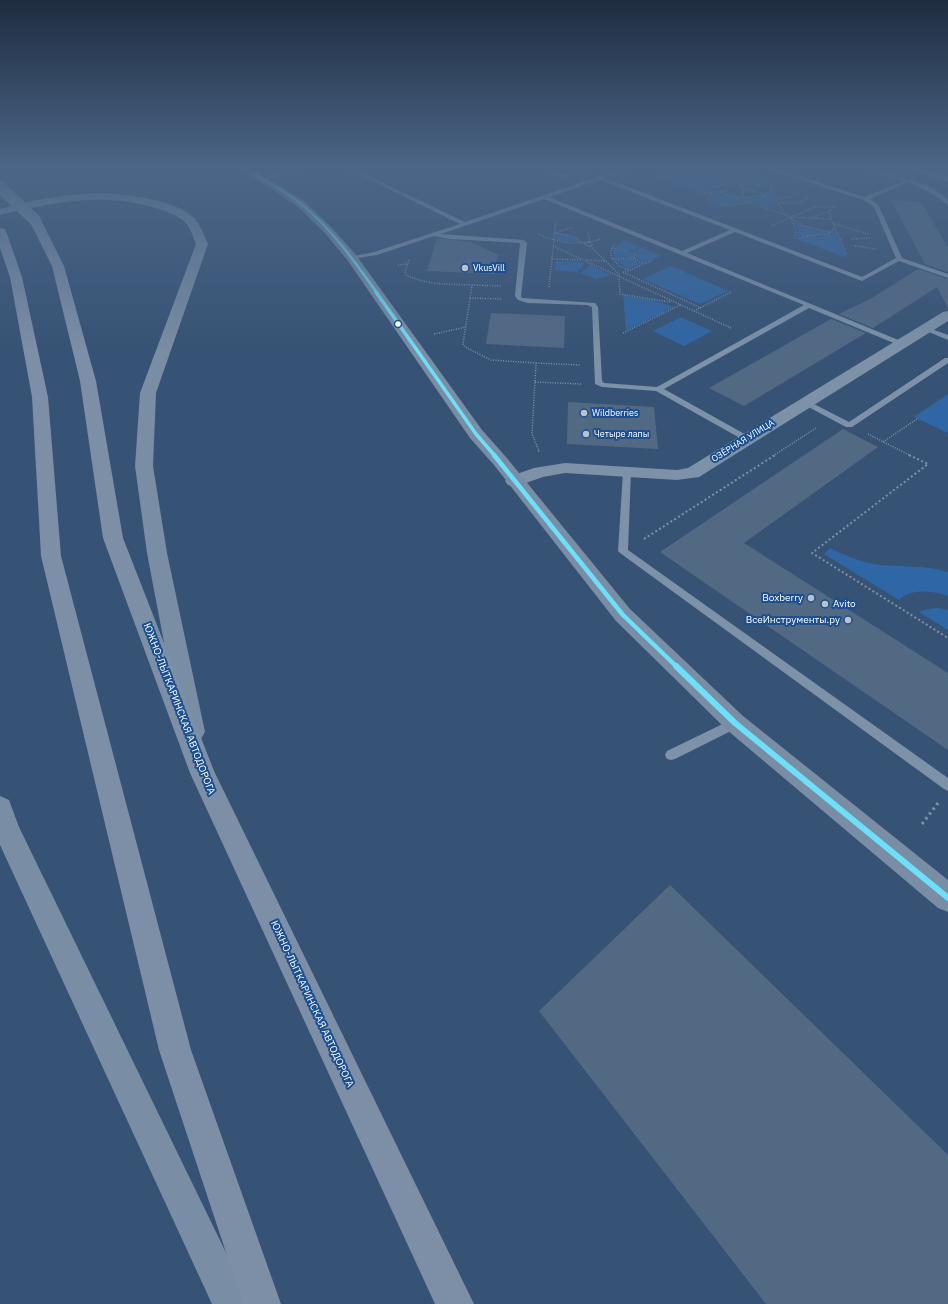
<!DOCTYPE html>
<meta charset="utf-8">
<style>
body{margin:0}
canvas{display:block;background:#365274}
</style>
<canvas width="948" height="1304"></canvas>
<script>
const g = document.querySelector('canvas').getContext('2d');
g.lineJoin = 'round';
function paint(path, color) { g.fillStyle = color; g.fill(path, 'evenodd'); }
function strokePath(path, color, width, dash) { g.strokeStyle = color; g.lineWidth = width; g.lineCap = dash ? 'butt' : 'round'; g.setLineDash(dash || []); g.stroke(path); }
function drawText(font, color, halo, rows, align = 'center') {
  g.font = font + ' "IBM Plex Sans",sans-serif'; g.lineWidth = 4; g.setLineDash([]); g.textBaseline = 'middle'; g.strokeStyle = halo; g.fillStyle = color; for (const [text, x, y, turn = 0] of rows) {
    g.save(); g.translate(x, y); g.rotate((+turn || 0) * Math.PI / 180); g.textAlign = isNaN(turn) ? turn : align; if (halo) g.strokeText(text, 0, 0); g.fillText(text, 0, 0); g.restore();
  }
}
paint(new Path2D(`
 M680 169 726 184 703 193 657 177Z
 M734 172 738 181 731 182 712 175Z
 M741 173 757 175 773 180C765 186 752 186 744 181Z
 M770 193 777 206 765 207 739 197 756 198Z
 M716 194 727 195 745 202 714 207 710 204 709 201Z
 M792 221 809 228 827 232 817 236H797L799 229Z
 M832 231 835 232 847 258 791 237H821Z
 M556 233 573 237 581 242 558 240 556 238Z
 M624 240 640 247 633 251 614 248Z
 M642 247 660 256 643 263 635 256 637 250Z
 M613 249 633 252V257L615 258 613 253Z
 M633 258 640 264 628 269 615 260Z
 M556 261 582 262 585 263 577 272 555 270Z
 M590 265 611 275 596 279 581 273Z
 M671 266 728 291 700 304 643 279Z
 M623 295 653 300 674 307 626 330Z
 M681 317 712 331 684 346 653 331Z
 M948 394V433L914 417Z
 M830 548C846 556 863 563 880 565 903 567 926 565 948 572V596C933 591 911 588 899 600L824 554Z
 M938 608 948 610V630L919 612 927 609Z`), '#2f66a5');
paint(new Path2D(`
 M891 200 921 202 948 247V272L925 264Z
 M437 238 471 242 498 255 494 274 427 271Z
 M918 269 948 279V308L937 287 873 328 839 314 872 298Z
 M491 313 565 316 564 348 486 344Z
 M831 319 866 333 744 406 709 388Z
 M568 402 654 407 658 449 567 444Z
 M843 429 878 447 744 543 948 673V750L660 552Z
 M670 885 948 1155V1304H766L539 1011Z`), '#526984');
strokePath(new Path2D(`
 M688 168 732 184 725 191 692 195
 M728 168 736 171
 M735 168 743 183 764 186
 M737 183 748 189 767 195
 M738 184 743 191V197
 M776 189 770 188 784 214
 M720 192 791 217 831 219 847 255
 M738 197 763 196 772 191
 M776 199 789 197 796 193
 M707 202V199L712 193
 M778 203H798L808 198
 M721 206 749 203
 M814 217 829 211
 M791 218 804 226 829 232
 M791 218 796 232 795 237
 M831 219 829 211 833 209
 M834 224 869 234
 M771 226 814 207H836
 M555 233 573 227
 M555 233 573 236 583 243
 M588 233 590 242
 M538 234C559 243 579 246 601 239
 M802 237 827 234 835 228
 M851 239 871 238
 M588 242 592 243 593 245 588 246 585 244Z
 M615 244 611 249V257L619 266 628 270
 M553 246 731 328
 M590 246 619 274 620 294 670 302
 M855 246 876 249
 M612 248 628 251
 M635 252 634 258 643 264
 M552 259 581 260
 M613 259 634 258
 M409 260 405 272 406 275C426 285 450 284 472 285L463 344 465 347 491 360 536 363 532 434 539 451H537
 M586 260 605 261
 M398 265 407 264
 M623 272 701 308
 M623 273 653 260
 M472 285 502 286
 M549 287 556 220
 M470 298 502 299
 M694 311 731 292
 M623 333 680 305
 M434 334 466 327
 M536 363 580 365
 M535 382 581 384
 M868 434 911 456
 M883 442 917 419
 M773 456 816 428`), '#7d92a8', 1.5, [1, 1.5]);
strokePath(new Path2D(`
 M909 455 928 464 812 553 948 638
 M644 539 775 455`), '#7d92a8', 2, [2, 2.5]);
strokePath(new Path2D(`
 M922 824 938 803`), '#7d92a8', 3, [2.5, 3.5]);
paint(new Path2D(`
 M295 168H303L262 181 259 179Z
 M346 168H352L465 222 624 168H632L605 178 862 277 896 258 874 207 863 200 765 168H773L865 197 903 181 862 168H870C896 176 928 180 948 200V205L930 192 908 182 870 199 879 206 902 258 948 274V278L899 261 862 281 735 232 687 253 908 344 907 346H901L809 308 664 389 750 437 751 439 750 441 747 442 656 391 602 387 595 384 592 307 587 305 528 303 518 300 515 296 520 243 450 239 434 236 377 255 350 259V257L374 252 460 224ZM600 180 730 230 682 251 549 197ZM544 199 804 305 657 387 604 383 602 381 598 307 595 303 522 298 521 296 527 243 524 240 441 234Z
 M539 168C548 168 556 174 563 174 572 174 581 168 591 168L563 178Z
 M926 327 948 335V340L924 330V328Z
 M945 358H948V363L852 427H846L801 403 802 401H808L849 422Z
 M627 469 631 472 628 550 948 778V791L944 789 620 553 618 551 623 472Z
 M735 718 739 719 741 723 739 727 675 759 671 760 667 759 665 755 667 751Z`), '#7d92a8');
paint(new Path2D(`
 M907 168H923L948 176V182L908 170Z
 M948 311V321L699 477 677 480 565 473 543 477 514 487 508 485 505 481 508 477 534 468 565 463 677 470 688 468 943 312Z`), '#7d92a8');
paint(new Path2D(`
 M239 168H251L305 202 332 228 356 255 482 430 506 457 630 609 743 716 948 880V912L938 908 727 730 616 621 494 465 470 438 348 261 324 232 297 206Z
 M103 193C129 195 173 199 193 217 200 224 204 235 208 244L156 393 153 466 167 553 205 732 201 739 193 742 185 739 181 732 147 553 135 466 140 393 196 244C193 237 191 228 185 222 176 214 163 210 152 207 101 192 50 203 0 215V209C34 199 68 194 103 193Z
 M0 796 9 800 19 827 251 1304H212L0 845Z`), '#798da4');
paint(new Path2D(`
 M35 217 39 218 41 220 64 266 96 381 123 538 214 771 474 1304H435L190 773 103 538 80 381 52 266 29 220 31 218Z
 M0 228 4 229 6 231 22 277 48 397 61 556 191 1050 281 1304H243L159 1050 41 556 32 397 10 277 0 248Z`), '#7d8ea7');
strokePath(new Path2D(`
 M0 187 35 220`), '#7d8ea7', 12);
strokePath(new Path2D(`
 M244 168C263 180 284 190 301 204 332 229 355 262 377 293`), '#6ddff8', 2.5);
strokePath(new Path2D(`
 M376 292 476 434 495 456`), '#6ddff8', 3.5);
strokePath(new Path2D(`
 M494 455 623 615 677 667`), '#6ddff8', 4.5);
strokePath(new Path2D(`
 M676 666 735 723 948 898`), '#6ddff8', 6);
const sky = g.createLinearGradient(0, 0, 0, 351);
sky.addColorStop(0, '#1e2d40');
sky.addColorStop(0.48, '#4c6688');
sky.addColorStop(1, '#4c668800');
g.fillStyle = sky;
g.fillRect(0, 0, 948, 351);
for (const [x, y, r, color] of [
 [465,268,4,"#b9c2ce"],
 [398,324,3.5,"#fff"],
 [584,413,4,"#b9c2ce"],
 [586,434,4,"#b9c2ce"],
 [811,598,4,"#b9c2ce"],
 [825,604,4,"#b9c2ce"],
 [848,620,4,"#b9c2ce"]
]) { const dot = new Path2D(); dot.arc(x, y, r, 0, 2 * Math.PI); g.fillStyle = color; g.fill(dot); strokePath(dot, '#1b4f8f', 1.5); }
drawText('9px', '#fff', '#1b4f8f', [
 ["VkusVill",473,268],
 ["Wildberries",592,413],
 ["Четыре лапы",594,434]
], 'left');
drawText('9px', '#fff', '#1b4f8f', [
 ["ОЗЁРНАЯ УЛИЦА",743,441,-32]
]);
drawText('10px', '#fff', '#1b4f8f', [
 ["Boxberry",803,598],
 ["Avito",833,604,"left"],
 ["ВсеИнструменты.ру",840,620]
], 'right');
drawText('10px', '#fff', '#1b4f8f', [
 ["ЮЖНО-ЛЫТКАРИНСКАЯ АВТОДОРОГА",179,709,69],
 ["ЮЖНО-ЛЫТКАРИНСКАЯ АВТОДОРОГА",312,1004,65]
]);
</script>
